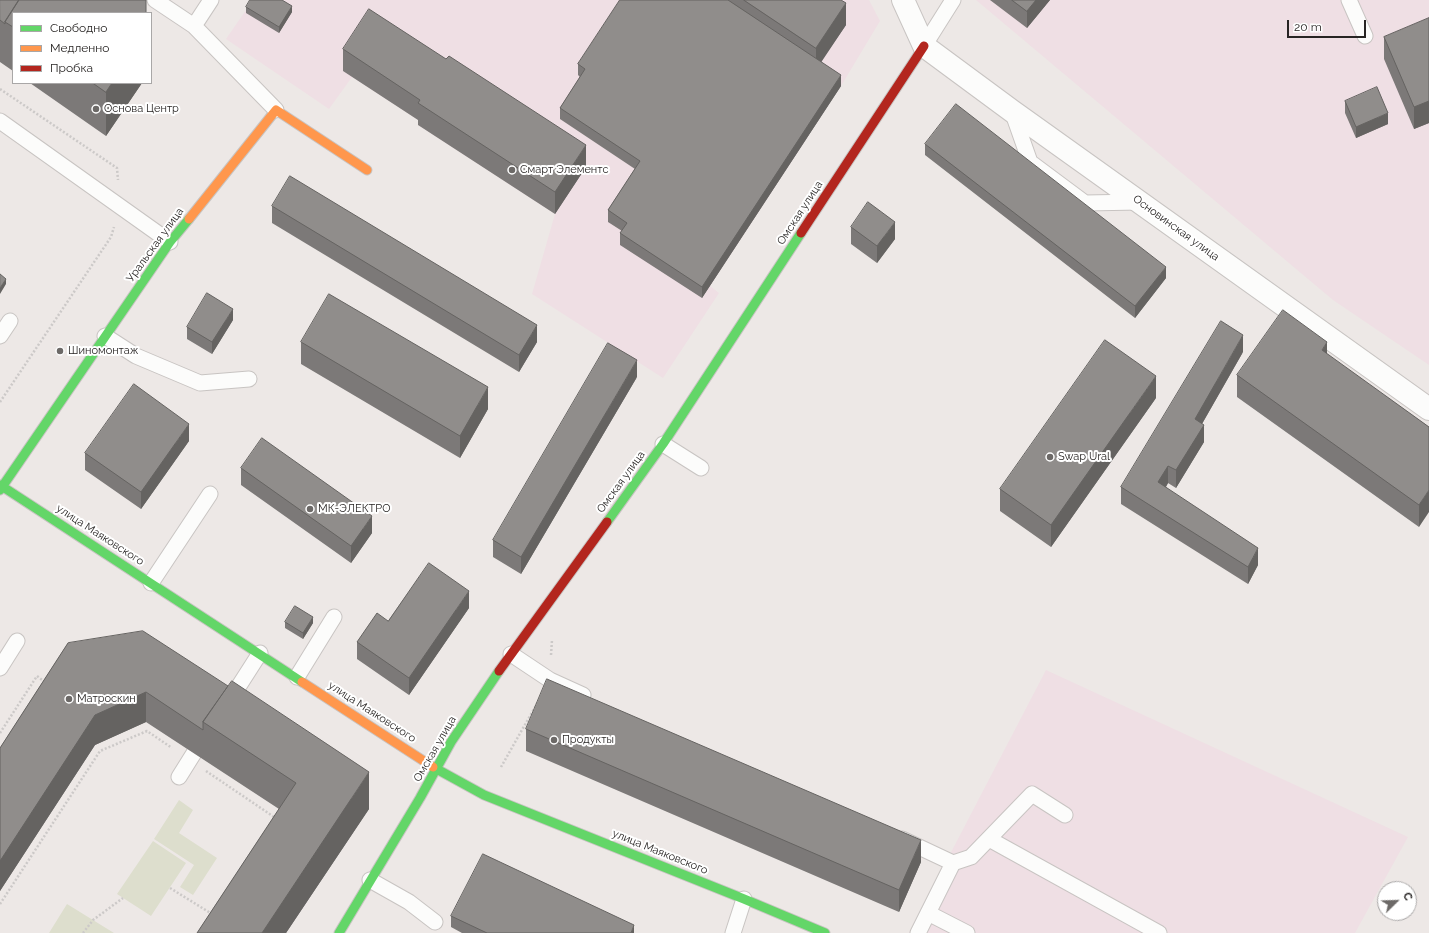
<!DOCTYPE html>
<meta charset="utf-8">
<style>
body{margin:0}
#map{position:relative;width:1429px;height:933px;overflow:hidden;background:#ede8e6;font-family:Raleway,sans-serif}
canvas{display:block}
.legend{position:absolute;left:12px;top:12px;width:140px;height:72px;box-sizing:border-box;background:#fff;border:1px solid #a9a7a7;margin:0;padding:5px 7px;list-style:none;font-size:12px;color:#272423}
.legend li{display:flex;align-items:center;gap:8px;height:20px}
.legend b{width:20px;border:1px solid #a9a7a7}
.north{position:absolute;left:1377px;top:881px;width:40px;height:40px;box-sizing:border-box;background:#fff;border:1px solid #a9a7a7;border-radius:50%;rotate:67deg;font-size:11px;font-weight:700;line-height:16px;text-align:center;color:#272423}
.north::after{content:'';display:block;margin:auto;width:14px;height:18px;background:#6c6967;clip-path:polygon(50% 0,100% 100%,50% 72%,0 100%)}
.scale{position:absolute;left:1287px;top:20px;width:79px;height:18px;box-sizing:border-box;border:2px solid #272423;border-top:0;padding-left:5px;font-size:12px;line-height:14px;white-space:nowrap;color:#272423;-webkit-text-stroke:3px #fff;paint-order:stroke}
</style>
<div id="map">
<canvas width="1429" height="933"></canvas>
<ul class="legend">
<li><b style="height:5px;background:#63d668"></b>Свободно</li>
<li><b style="height:5px;background:#ff974d"></b>Медленно</li>
<li><b style="height:5px;background:#b3261e"></b>Пробка</li>
</ul>
<div class="north">С</div>
<div class="scale">20 m</div>
</div>
<script>
const g = document.querySelector('canvas').getContext('2d');
g.lineJoin = 'round';
function paint(path, color) { g.fillStyle = color; g.fill(path, 'evenodd'); }
function strokePath(path, color, width, dash) { g.strokeStyle = color; g.lineWidth = width; g.lineCap = dash ? 'butt' : 'round'; g.setLineDash(dash || []); g.stroke(path); }
function drawText(font, color, halo, rows, align = 'center') {
  g.font = font + ' Raleway,sans-serif'; g.lineWidth = 4; g.setLineDash([]); g.textBaseline = 'middle'; g.strokeStyle = halo; g.fillStyle = color; for (const [text, x, y, turn = 0] of rows) {
    g.save(); g.translate(x, y); g.rotate((+turn || 0) * Math.PI / 180); g.textAlign = isNaN(turn) ? turn : align; if (halo) g.strokeText(text, 0, 0); g.fillText(text, 0, 0); g.restore();
  }
}
paint(new Path2D(`
 M253 0H869L880 21 841 86 710 286 719 293 663 378 532 294 555 214 418 125 420 121 352 77 329 109 226 39Z
 M976 0H1429V365L1333 300Z
 M1046 670 1408 837 1355 933H909Z`), '#efdfe4');
paint(new Path2D(`
 M179 800 193 810 179 833 217 858 193 895 180 887 194 865 154 839Z
 M153 841 186 863 151 916 117 894Z
 M67 904 114 933H49Z`), '#dddecd');
const lane = new Path2D(`
 M155 0 194 26
 M211 0 194 26 276 110
 M1349 0 1365 36
 M924 46 953 0
 M1012 111 1030 162 1085 203 1140 202
 M0 121 170 242
 M0 336 10 321
 M105 336 136 356 200 383 249 379
 M663 444 701 468
 M151 583 210 494
 M511 654 550 680 583 695
 M0 668 17 641
 M297 677 334 617
 M228 703 260 653
 M179 777 194 753
 M902 839 953 863 918 933
 M989 839 1159 933
 M953 863 971 857 1032 794 1065 815
 M370 880 409 902 435 922
 M928 913 967 933
 M733 933 744 899`);
const street = new Path2D(`
 M903 0 924 46 1012 111 1429 409`);
const fast = new Path2D(`
 M0 485 302 682
 M0 490 170 242 189 219
 M607 522 663 444 801 233
 M433 767 484 795 744 899 825 933
 M339 933 420 798 451 742 499 671`);
const slow = new Path2D(`
 M189 219 276 110 367 170
 M302 682 433 767`);
const jam = new Path2D(`
 M801 233 924 46
 M499 671 607 522`);
strokePath(lane, '#c8c4c2', 17);
strokePath(street, '#c8c4c2', 24);
strokePath(fast, '#c8c4c2', 11);
strokePath(slow, '#c8c4c2', 11);
strokePath(jam, '#c8c4c2', 11);
strokePath(new Path2D(`
 M0 89 117 168 118 180
 M0 402 111 237 114 227
 M551 655 552 640
 M0 733 37 676 45 682
 M501 767 539 700
 M206 771 277 819
 M170 888 212 914
 M0 904 100 751 147 731 172 748
 M83 933 93 920 123 898`), '#ccc9c8', 2.5, [2, 2]);
strokePath(lane, '#fcfcfb', 15);
strokePath(street, '#fcfcfb', 22);
strokePath(fast, '#63d668', 9);
strokePath(slow, '#ff974d', 9);
strokePath(jam, '#b3261e', 9);
paint(new Path2D(`
 M0 0 13 13V71L0 62Z
 M620 0H841L846 25 821 61 841 86 702 298 620 245V233L622 231 608 222V210L635 169 560 119V108L580 77 578 75V64Z
 M990 0H1050L1027 28Z
 M246 7 292 12 279 33 246 13Z
 M1429 18V123L1414 129 1384 59V37Z
 M343 49 586 167 555 214 418 125V120L343 71Z
 M30 83H142L106 136Z
 M1345 101 1388 124 1356 138 1345 113Z
 M925 144 1166 278 1135 318 925 155Z
 M272 206 537 342 519 372 272 223Z
 M851 227 895 239 877 263 851 244Z
 M233 320 212 354 187 339V327Z
 M301 342 488 409 460 458 301 364Z
 M1243 352 1202 424 1204 442 1176 488 1168 483 1166 487 1258 565 1248 584 1121 504V487Z
 M1327 355 1429 427 1419 527 1237 397V375Z
 M637 377 521 574 493 557V540Z
 M1156 398 1051 547 1000 511V489Z
 M189 441 141 509 85 470V453Z
 M241 468 372 533 351 563 241 485Z
 M469 608 409 695 357 659V642L388 621Z
 M285 622 313 623 303 639 285 628Z
 M68 643 369 809 286 933H197L279 809 146 722 95 745 0 891V748Z
 M526 729 921 862 899 912 526 751Z
 M451 916 634 933H462L451 927Z`), '#7c7978');
paint(new Path2D(`
 M1036 0H1050L1027 28V11Z
 M846 3V25L816 70V48Z
 M292 6V12L279 33V27Z
 M841 75V86L702 298V287Z
 M112 83H142L106 136V92Z
 M1429 101V123L1414 129V107Z
 M1388 113V124L1356 138V127Z
 M586 145V167L555 214V192Z
 M895 222V239L877 263V246Z
 M1166 267V278L1135 318V306Z
 M6 279V284L0 294V288Z
 M233 309V320L212 354V342Z
 M537 325V342L519 372V355Z
 M1243 335V352L1195 436V419Z
 M1327 342V364L1322 350Z
 M637 360V377L521 574V557Z
 M1156 376V398L1051 547V525Z
 M488 387V409L460 458V436Z
 M189 424V441L141 509V492Z
 M1204 425V442L1176 488V470Z
 M1168 466V483L1158 500V482Z
 M1429 490V512L1419 527V505Z
 M372 516V533L351 563V546Z
 M1258 548V565L1248 584V567Z
 M469 591V608L409 695V678Z
 M313 617V623L303 639V633Z
 M146 692V722L95 745 0 891V861L95 715Z
 M369 772V809L286 933H262Z
 M921 840V862L899 912V890Z
 M634 925V933H631Z`), '#656361');
const building = new Path2D(`
 M0 0H19L5 22V24L0 20Z
 M19 0H146V13H13V27L5 22Z
 M250 0H282L292 6 279 27 246 7Z
 M620 0H728L841 75 702 287 620 233 627 223 608 210 640 161 560 108 585 69 578 64Z
 M744 0H841L846 3 816 48Z
 M1012 0H1036L1027 11Z
 M369 9 446 59 449 56 586 145 555 192 418 103 420 100 343 49Z
 M1429 18V101L1414 107 1384 37Z
 M93 83H112L106 92Z
 M1377 87 1388 113 1356 127 1345 101Z
 M956 104 1166 267 1135 306 925 144Z
 M290 176 537 325 519 355 272 206Z
 M868 202 895 222 877 246 851 227Z
 M0 274 6 279 0 288Z
 M207 293 233 309 212 342 187 327Z
 M329 294 488 387 460 436 301 342Z
 M1283 310 1327 342 1322 350 1429 427V490L1419 505 1237 375Z
 M1221 321 1243 335 1195 419 1204 425 1176 470 1168 466 1158 482 1258 548 1248 567 1121 487Z
 M1105 340 1156 376 1051 525 1000 489Z
 M608 343 637 360 521 557 493 540Z
 M134 384 189 424 141 492 85 453Z
 M262 438 372 516 351 546 241 468Z
 M429 563 469 591 409 678 357 642 377 613 388 621Z
 M295 606 313 617 303 633 285 622Z
 M143 631 228 686 203 722V730L146 692 95 715 0 861V748L68 643Z
 M547 679 921 840 899 890 526 729Z
 M232 681 369 772 262 933H197L296 783 203 722Z
 M483 854 634 925 631 933H487L451 916Z`);
paint(building, '#908d8b');
strokePath(building, '#656361', 1);
for (const [x, y, r, color] of [
 [96,109,4,"#6c6967"],
 [512,170,4,"#6c6967"],
 [60,351,4,"#6c6967"],
 [1050,457,4,"#6c6967"],
 [310,509,4,"#6c6967"],
 [69,699,4,"#6c6967"],
 [554,740,4,"#6c6967"]
]) { const dot = new Path2D(); dot.arc(x, y, r, 0, 2 * Math.PI); g.fillStyle = color; g.fill(dot); strokePath(dot, '#fff', 1.5); }
drawText('11px', '#272423', '#fff', [
 ["Основа Центр",104,109],
 ["Смарт Элементс",520,170],
 ["Шиномонтаж",68,351],
 ["Swap Ural",1058,457],
 ["МК-ЭЛЕКТРО",318,509],
 ["Матроскин",77,699],
 ["Продукты",562,740]
], 'left');
drawText('11px', '#272423', '#fff', [
 ["Омская улица",800,213,-57],
 ["Основинская улица",1176,228,36],
 ["Уральская улица",155,245,-54],
 ["Омская улица",621,482,-54],
 ["улица Маяковского",100,535,33],
 ["улица Маяковского",372,712,33],
 ["Омская улица",435,749,-60],
 ["улица Маяковского",660,852,22]
]);
</script>
